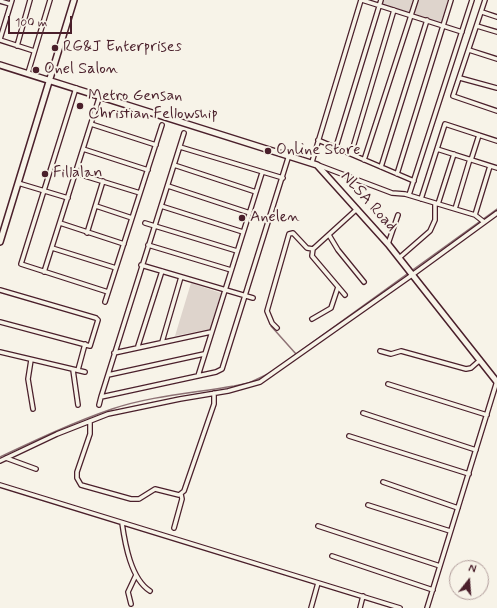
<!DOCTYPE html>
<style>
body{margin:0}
#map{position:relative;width:497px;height:608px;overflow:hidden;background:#f7f3e8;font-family:Mynerve,sans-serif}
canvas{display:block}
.north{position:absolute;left:449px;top:560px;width:40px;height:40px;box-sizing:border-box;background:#f7f3e8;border:1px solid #b29e9c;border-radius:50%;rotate:17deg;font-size:11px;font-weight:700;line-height:16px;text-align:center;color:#4a1f2b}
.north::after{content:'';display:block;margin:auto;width:14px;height:18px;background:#4a1f2b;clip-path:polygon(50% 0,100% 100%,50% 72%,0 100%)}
.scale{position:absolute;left:8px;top:16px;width:64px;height:18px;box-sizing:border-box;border:2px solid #4a1f2b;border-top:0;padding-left:5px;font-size:12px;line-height:14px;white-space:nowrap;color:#4a1f2b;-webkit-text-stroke:3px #f7f3e8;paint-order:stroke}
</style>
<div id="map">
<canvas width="497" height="608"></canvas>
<div class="north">N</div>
<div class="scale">100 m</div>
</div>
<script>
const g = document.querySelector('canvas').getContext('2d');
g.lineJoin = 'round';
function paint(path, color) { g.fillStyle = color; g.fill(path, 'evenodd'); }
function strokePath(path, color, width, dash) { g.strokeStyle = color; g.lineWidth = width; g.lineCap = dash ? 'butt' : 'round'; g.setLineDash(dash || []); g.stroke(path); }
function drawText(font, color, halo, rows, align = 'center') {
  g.font = font + ' Mynerve,sans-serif'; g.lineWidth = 4; g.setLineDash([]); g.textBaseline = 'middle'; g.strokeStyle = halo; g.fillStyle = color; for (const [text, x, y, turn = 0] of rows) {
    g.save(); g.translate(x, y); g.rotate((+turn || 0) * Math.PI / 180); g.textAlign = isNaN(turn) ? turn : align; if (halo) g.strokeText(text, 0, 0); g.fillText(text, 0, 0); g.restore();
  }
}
paint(new Path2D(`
 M383 0H448L441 22 382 4Z
 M191 283 221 293 210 329 175 336Z`), '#ded4cc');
strokePath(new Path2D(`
 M271 326 296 354
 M0 457C36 440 74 422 112 409 150 396 194 393 234 386L249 383 270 373 497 209`), '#8e7275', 1.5);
const street = new Path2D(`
 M362 0 462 32
 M485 0 453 96 497 111
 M0 1 10 4
 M482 12 497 17
 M477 26 497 32
 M0 39 12 0
 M0 40 34 51
 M17 46 30 0
 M469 50 497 59
 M28 73 50 0
 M460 78 497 88
 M76 88 21 264 108 292
 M91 124 156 145
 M184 133 101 397 216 372 222 369 289 155
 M318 140 414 181
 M180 147 283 178
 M336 147 381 0
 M83 149 148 170
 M437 149 497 168
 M351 154 394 10
 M364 160 416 0
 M471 160 479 135
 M312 162 361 0
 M174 165 256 192
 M318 165 392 193 405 194 475 215 484 222
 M381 167 427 20
 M75 173 140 193
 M397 174 451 0
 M18 183 68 198
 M168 186 250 213
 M409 195 472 0
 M421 199 445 124 497 141
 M438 204 454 154
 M96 206 132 218
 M161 206 243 232
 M455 209 470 159
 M475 215 490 166
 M60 223 124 244
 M145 223 237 251
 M87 233 103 181
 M329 235 338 250 364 282
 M388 244 398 215
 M148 245 231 270
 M52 248 116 268
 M399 258 430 231 435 220V203
 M141 265 253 298
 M44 272 100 95
 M0 290 96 318 98 320 90 346 0 322
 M345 295 312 256 313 249 357 209
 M105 302 162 125
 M312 319 331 308 338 287
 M277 328 272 323 267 311 289 234 293 233 307 248 313 249
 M162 342 181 277
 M138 346 162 271
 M380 351 391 354 401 351 466 369 471 368 480 360
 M0 352 85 372
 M114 353 211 332
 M31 360 28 379 33 409
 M73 370 78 405
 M78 370 85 344
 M108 375 204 354
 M198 376 262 173
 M388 384 487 415
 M99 405 101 397
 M363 413 476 450
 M90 421V434L77 472V478L81 485 131 499H139L155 489 179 495 184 491 214 404V393
 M349 436 469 474
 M6 458 36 469
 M0 461 57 434 108 414 180 399 228 391 260 382 412 275 497 213
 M383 482 458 508
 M0 485 400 608
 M368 505 450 531
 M122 523C125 544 131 579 150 591
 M318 526 440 566
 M174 528 182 499 181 494
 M332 556 433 590
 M131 604 128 592 136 575
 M311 608 318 583
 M360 608 363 596
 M427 608 497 381`);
const secondary = new Path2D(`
 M0 65 317 165 388 244 497 382
 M0 242 74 0`);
strokePath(street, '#4a1f2b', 6);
strokePath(secondary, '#4a1f2b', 8);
strokePath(street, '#f7f3e8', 3.5);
strokePath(secondary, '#f7f3e8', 5);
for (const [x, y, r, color] of [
 [55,48,4,"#4a1f2b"],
 [36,70,4,"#4a1f2b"],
 [80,106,4,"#4a1f2b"],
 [268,151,4,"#4a1f2b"],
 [45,174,4,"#4a1f2b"],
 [242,218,4,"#4a1f2b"]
]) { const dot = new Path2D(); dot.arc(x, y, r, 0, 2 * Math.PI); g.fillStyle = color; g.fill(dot); strokePath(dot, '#f7f3e8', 1.5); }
drawText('16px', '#4a1f2b', '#f7f3e8', [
 ["RG&J Enterprises",63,48],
 ["Onel Salon",44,70],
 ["Metro Gensan",88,97],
 ["Christian Fellowship",88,115],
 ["Online Store",276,151],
 ["Fillalan",53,174],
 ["Anelen",250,218]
], 'left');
drawText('16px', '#4a1f2b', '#f7f3e8', [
 ["NLSA Road",368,202,48]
]);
</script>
